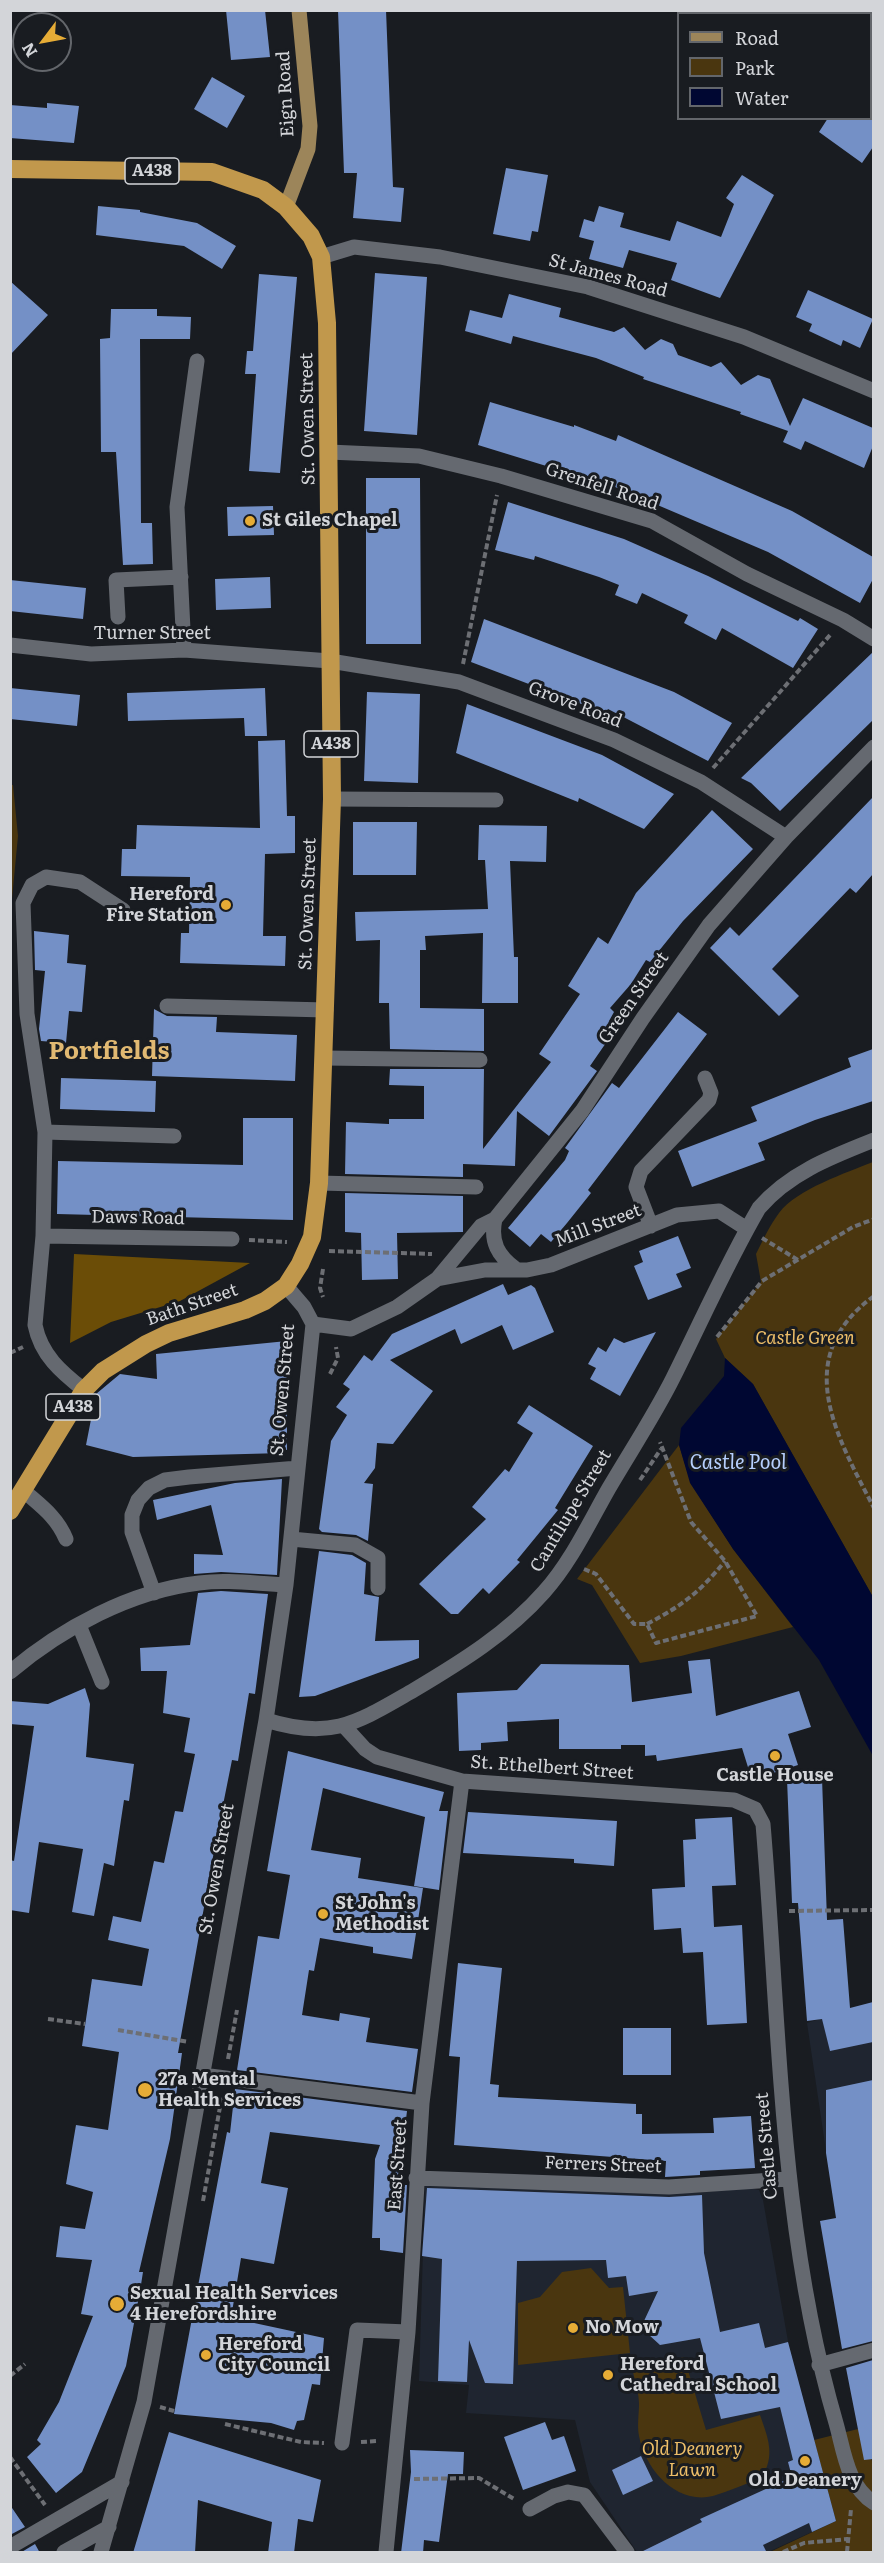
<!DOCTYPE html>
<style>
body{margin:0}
#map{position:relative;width:884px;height:2563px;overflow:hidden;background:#191c21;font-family:Literata,serif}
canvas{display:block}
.frame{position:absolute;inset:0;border:12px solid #d3d5d9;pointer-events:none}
.legend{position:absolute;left:677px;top:12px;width:195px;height:108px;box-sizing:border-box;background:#191c21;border:2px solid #63666b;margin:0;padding:8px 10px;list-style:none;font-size:18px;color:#d3d5d9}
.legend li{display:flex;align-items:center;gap:12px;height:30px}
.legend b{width:30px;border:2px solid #63666b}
.north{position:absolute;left:12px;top:12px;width:60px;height:60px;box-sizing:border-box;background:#191c21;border:2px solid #63666b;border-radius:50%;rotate:238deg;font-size:16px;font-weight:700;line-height:24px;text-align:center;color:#d3d5d9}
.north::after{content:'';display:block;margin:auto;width:21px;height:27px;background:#e6ac36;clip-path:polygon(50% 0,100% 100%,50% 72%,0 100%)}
</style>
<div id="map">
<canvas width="884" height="2563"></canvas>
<div class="frame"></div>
<ul class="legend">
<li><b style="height:8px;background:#9c855a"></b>Road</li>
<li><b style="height:16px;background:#4a360f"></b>Park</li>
<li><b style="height:16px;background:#000732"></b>Water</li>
</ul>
<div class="north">N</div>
</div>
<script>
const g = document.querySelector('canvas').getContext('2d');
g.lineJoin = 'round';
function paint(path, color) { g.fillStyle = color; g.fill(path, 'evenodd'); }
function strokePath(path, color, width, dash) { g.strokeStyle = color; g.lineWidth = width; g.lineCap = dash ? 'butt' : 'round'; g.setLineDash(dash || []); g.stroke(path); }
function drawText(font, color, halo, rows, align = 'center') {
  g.font = font + ' Literata,serif'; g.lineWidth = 6; g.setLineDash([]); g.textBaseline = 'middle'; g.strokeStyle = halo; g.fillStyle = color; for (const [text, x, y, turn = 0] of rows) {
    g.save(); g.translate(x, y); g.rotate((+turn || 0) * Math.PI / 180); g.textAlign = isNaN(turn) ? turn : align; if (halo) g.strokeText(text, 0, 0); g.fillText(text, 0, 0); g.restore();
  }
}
paint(new Path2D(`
 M873 2002V2172L830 2178 807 2023Z
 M425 2186 694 2193 750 2188 759 2190 763 2200 789 2347 836 2521 768 2552H637L590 2482 575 2420 466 2413 469 2385 419 2381Z`), '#1f2530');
paint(new Path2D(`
 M11 785H13L18 836 11 909Z
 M873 1162V1597L753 1384 725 1358 716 1339 761 1282 756 1254C763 1240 770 1225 779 1213 797 1189 846 1173 873 1162Z
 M679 1445 691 1483 733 1549 793 1627 681 1656 640 1663 592 1585 577 1579Z
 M591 2268 609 2288 623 2287 630 2353 518 2365V2303L540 2297 562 2272Z
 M684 2357 706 2430 760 2415C768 2438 776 2456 761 2478 745 2484 729 2491 713 2496 676 2505 645 2469 639 2436 637 2425 639 2414 639 2404 639 2393 635 2382 633 2372Z
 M858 2429 873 2463V2552H770L836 2521 814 2440Z`), '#4a360f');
paint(new Path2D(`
 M74 1254 250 1263 180 1301 111 1322 70 1343Z`), '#6b4d07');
paint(new Path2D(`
 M725 1358 753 1384 873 1597V1756L819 1660 733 1549 690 1483 679 1445 681 1428 724 1376Z`), '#000732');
paint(new Path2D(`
 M226 10H265L270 57 231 60Z
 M338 10H386L393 187 404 188 401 222 353 218 357 173H344Z
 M212 77 245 96 227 128 194 109Z
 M47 103 79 106 74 143 10 138V105L47 108Z
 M828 118H873V147L862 163 819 132Z
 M506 168 548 175 538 232 532 231 530 241 493 234Z
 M742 175 774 195 720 298 671 280 677 263 629 250 623 268 589 259 594 241 579 237 584 219 594 222 599 206 624 213 620 227 670 241 677 221 721 237 734 204 726 198Z
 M98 206 140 210V212L197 223 236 246 222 269 184 246 96 235Z
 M375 273 427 277 417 435 364 431Z
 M259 274 297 277 280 473 249 471 256 374H245L247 351H253Z
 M10 281 48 315 10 355Z
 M808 290 873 319 860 348 843 340 841 346 809 331 812 324 796 317Z
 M509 294 561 308 559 317 614 332 624 327 645 350 661 339 673 344 678 355 711 367 721 362 741 385 758 375 770 379 790 426 803 398 873 428V446L864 468 805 441 801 450 783 442 788 431 740 414 741 412 643 379 644 377 596 358 513 336 511 344 465 331 470 310 502 318Z
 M111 309H157V316L191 317 190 339H140L141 523H152L153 564 123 565 116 452H101L100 339 110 338Z
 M490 402 574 427V425L616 441 618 435 792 511 873 557V579L860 603 768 552 594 478 593 480 557 466 556 469 478 445Z
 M366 478H420L421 644H366Z
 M508 502 624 539 708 576 798 621 800 618 818 629 793 668 722 628 716 640 684 623 688 615 642 593 637 604 615 595 619 585 599 577 535 556 534 560 495 550Z
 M273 506 274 535 228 536 227 507Z
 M270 577 271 608 216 610 215 579Z
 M10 580 86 588 83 619 10 611Z
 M484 619 674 692 732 723 708 761 608 709 605 713 471 662Z
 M873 652V720L780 811 751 783 741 778Z
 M10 688 80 695 77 726 10 719Z
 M265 688 267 736H245L244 718 128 721 127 693Z
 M367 692 420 694 418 783 364 781Z
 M467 704 602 755 674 794 644 829 579 798 578 802 456 753Z
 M285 740 287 816H295V853L265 854 263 936H286L285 966 180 963 181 933H189L190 877 121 876 122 849H136L137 825 260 828 258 741Z
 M873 797V874L856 893 850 888 772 969 799 996 779 1016 710 948 730 927 739 936Z
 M712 810 753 849 683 921 650 962 646 960 631 984 610 1008 614 1012 609 1021 617 1027 590 1066 597 1071 549 1136 517 1111 515 1166 463 1164V1177L345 1174 346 1122 389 1124V1119H424V1086L389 1085 390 1069H484L483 1149 551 1062 539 1054 580 994 568 986 598 937 608 944 636 893Z
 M353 822H417L416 875H353Z
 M479 825 547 826 546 862 510 861 514 957H518V1003H482L483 933 425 936 426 950H420V1008L484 1009V1051L390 1049 389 1003H379L380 940 356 941 355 912 488 909 485 860H478Z
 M34 931 69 935 67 963 86 965 82 1012 69 1011 66 1043 41 1041 39 1029 45 971 35 970Z
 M154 1009 167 1016 217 1017 216 1032 297 1035 295 1081 152 1076Z
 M678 1012 707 1034 588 1190 591 1193 567 1223 551 1242 541 1234 530 1247 508 1228 565 1160 569 1151 565 1148 612 1083 619 1088Z
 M873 1049V1101L815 1120 758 1143 765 1160 692 1187 678 1151 757 1121 751 1107 851 1067 848 1058Z
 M61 1078 156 1081 155 1112 60 1109Z
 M243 1118H293V1220L57 1214 58 1161 243 1165Z
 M345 1193 463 1196V1232L397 1233 398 1279 362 1280 361 1233 345 1232Z
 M678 1236 691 1268 676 1274 682 1287 648 1300 634 1266 643 1262 639 1251Z
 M503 1284 508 1295 531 1285 535 1288 554 1332 513 1350 502 1325 461 1344 455 1329 390 1360 433 1391 393 1444 377 1443 375 1468 364 1483 373 1484 368 1541 356 1535 322 1532 319 1529 331 1441 347 1415 336 1407 350 1389 343 1384 364 1355 372 1361 392 1334Z
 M656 1332 620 1396 590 1379 596 1368 588 1364 598 1347 606 1352 614 1338 624 1343Z
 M287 1341V1450H283V1453L133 1457 86 1445 96 1394 120 1374 157 1379 156 1354Z
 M529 1405 593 1446 555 1508 558 1510 517 1560 520 1562 489 1594 483 1588 458 1614H451L419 1584 486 1519 472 1507 505 1469 509 1472 533 1433 517 1423Z
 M282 1479 277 1575 221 1572 194 1574V1554L223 1555 211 1505 157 1520 153 1500 235 1483Z
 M319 1551 352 1555 366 1563 364 1594 379 1597 375 1641 419 1640V1658L315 1696 299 1697Z
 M221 1591 268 1594 255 1694 249 1693 238 1761 232 1760 216 1840 178 2053H182L170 2139 139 2272H143L140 2291 126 2366 82 2472 56 2493 27 2457 41 2444 37 2440 59 2402 93 2316 81 2314 92 2260 56 2257 60 2226 85 2229 93 2192 66 2184 76 2125 108 2130 119 2052 82 2046 92 1979 142 1986 149 1949 108 1940 113 1916 141 1922 154 1861 164 1863 175 1811 183 1812 195 1754 184 1752 190 1718 163 1713 167 1671H141L140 1648 190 1645 198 1593Z
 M710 1659 716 1716 799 1691 811 1727 788 1734 798 1765 752 1780 742 1748 657 1761 656 1755 645 1756V1745H621V1749H559V1719L507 1722 508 1741 481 1743V1750L459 1751 457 1693 517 1690 541 1664 629 1665 632 1702 692 1693 688 1661Z
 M85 1688 90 1704 86 1757 134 1764 129 1801 124 1800 114 1866 104 1863 94 1916 72 1912 83 1849 39 1842 29 1913 10 1910V1860L14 1861 34 1726 10 1724V1701L48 1704Z
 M288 1751 444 1792 439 1811H448L439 1890 414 1886 425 1817 323 1788 311 1850 361 1858 358 1878 423 1888 412 1959 373 1953V1947L320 1938 314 1971 309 1970 302 2015 339 2021 340 2013 370 2018 366 2042 418 2049 412 2092 237 2070 258 1936 279 1939 290 1875 267 1871Z
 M822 1778 827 1920 843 1919 850 2008 873 2002V2042L830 2051 822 2019 807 2021 798 1903H792L787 1779Z
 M468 1812 617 1821 614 1866 574 1863V1859L463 1853Z
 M732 1817 736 1885 712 1886 714 1927 742 1925 747 2023 707 2025 703 1952 683 1953 681 1928 654 1930 652 1889 685 1887 683 1840 696 1839 695 1819Z
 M458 1963 502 1968 490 2084 499 2085 498 2097 636 2104V2114H642V2134L714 2133 713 2118 751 2116 755 2168 700 2171V2175L665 2177 666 2161 454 2145 460 2057 449 2056Z
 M623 2028H671V2075H623Z
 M873 2080V2341L842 2349 820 2221 836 2218 826 2153V2090Z
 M235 2089 407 2111 398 2185H407L403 2253 380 2250V2238H372L375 2159 380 2145 270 2132 261 2183 288 2188 274 2264 241 2258 231 2318 324 2338 320 2385 312 2384 304 2420 297 2421 294 2430 271 2423 174 2414 227 2132 230 2133Z
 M427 2188 669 2197 702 2195 704 2253 720 2332 759 2323 765 2348 788 2342 836 2521 812 2532 809 2523 763 2545 767 2553H639L702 2522 700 2519 792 2477 788 2462 793 2460 780 2407 721 2419 700 2338 660 2345 648 2334 644 2321 658 2291 629 2296 626 2276 608 2278 606 2260 517 2261 513 2384 485 2383 469 2340 467 2382 438 2381 442 2259 422 2256Z
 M873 2360V2459L864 2460 846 2368Z
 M545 2422 552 2440 564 2436 576 2471 523 2490 504 2437Z
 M169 2432 321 2480 313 2522 298 2519 294 2553H268L272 2522 198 2500 195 2553H133Z
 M410 2450 464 2452 463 2474H448L439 2542 424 2540 423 2553H401L411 2472Z
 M641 2456 653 2481 623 2495 612 2470Z
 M10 2505 25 2527 10 2535Z
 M35 2544 40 2553H20Z`), '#7490c6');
strokePath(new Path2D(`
 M463 664 497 495
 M713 768 831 634
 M762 1238 798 1260
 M249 1240 287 1242
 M329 1251 432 1254
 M323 1269 320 1288 323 1297
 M874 1296C790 1357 836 1435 874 1508
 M717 1337 762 1281 853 1227 874 1219
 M10 1353 23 1347
 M330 1374 338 1358 336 1347
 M640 1480 661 1449
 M584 1569 596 1574 634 1624H647L656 1643 757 1616 725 1561 691 1522 660 1442
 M647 1624C683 1605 699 1593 725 1561
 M789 1911 874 1910
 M48 2019 85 2024
 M118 2030 189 2042
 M228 2059 237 2010
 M203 2201 222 2096
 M10 2376 25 2364
 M160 2407 174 2411
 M225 2424 301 2442 324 2443
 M361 2442 378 2441
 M10 2457 45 2505
 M414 2479 479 2478 514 2499
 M783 2552 804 2543 848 2539
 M847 2552 851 2509`), '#6d6f74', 4, [6, 3]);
strokePath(new Path2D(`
 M851 10 855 14
 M870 26 874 28
 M321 257 354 247 440 257 588 287 744 337 874 391
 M329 452 419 456 501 476 652 521 747 574 843 620 874 639
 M118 617 116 580 181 577
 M10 645 91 654 184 650 330 661 459 682 614 740 701 782 786 837
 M184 650 177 507 197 361
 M332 799 496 800
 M167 1006 326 1010
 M324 1058 480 1060
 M45 1132 174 1136
 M319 1183 476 1187
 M495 1219C490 1242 498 1256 516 1269
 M651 1226 636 1187 641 1171 709 1100 711 1093 705 1078
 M43 1236 232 1239
 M437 1279 481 1226 495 1219 582 1111 643 1018 709 925 786 837 874 747
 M313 1324 351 1329 397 1307 437 1279 485 1270H527L551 1265 677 1215 719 1211 747 1229
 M84 1390C61 1372 41 1355 35 1325L43 1236 45 1132 27 1014 23 903 32 885 46 877 80 882 123 910
 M24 1491C41 1506 57 1517 66 1539
 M291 1539 355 1545 378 1558V1588
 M154 1593 132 1532V1515L138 1500 149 1488 165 1480 189 1477 298 1468
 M79 1625 102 1682
 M10 1672C62 1628 131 1591 199 1583 228 1579 257 1584 286 1585
 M266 1720C332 1741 358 1722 414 1690 461 1662 508 1633 544 1592 571 1562 589 1523 609 1488 630 1452 654 1416 673 1378 701 1322 727 1263 759 1208 789 1173 831 1157 874 1140
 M344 1726 365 1749 377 1757 462 1781 734 1800 755 1809 763 1824C780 2025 779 2229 836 2423 844 2451 847 2486 874 2503
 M202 2075 422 2103
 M416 2178 669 2187 788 2179
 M819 2365 874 2350
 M342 2443 357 2330 408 2332
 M530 2509 554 2496 568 2492 584 2495 627 2552
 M10 2547 122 2482
 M64 2552 109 2527
 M101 2552 144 2402 266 1720 286 1585 313 1324 304 1307 286 1286
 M386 2552 408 2332 422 2103 462 1781`), '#656970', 15);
strokePath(new Path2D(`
 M286 207 308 149 310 126 299 10`), '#9c855a', 15);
strokePath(new Path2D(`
 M10 169 212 172 263 190 286 207 311 236 321 257 327 323 332 799 319 1183 312 1237 300 1264 286 1286 265 1301 245 1310 169 1333 146 1344 103 1371 84 1390 10 1511`), '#c1984c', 18);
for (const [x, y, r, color] of [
 [250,521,6,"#e6ac36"],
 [226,905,6,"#e6ac36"],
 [775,1756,6,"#e6ac36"],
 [323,1914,6,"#e6ac36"],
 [145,2090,8,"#e6ac36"],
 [117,2304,8,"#e6ac36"],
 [573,2328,6,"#e6ac36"],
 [206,2355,6,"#e6ac36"],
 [608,2375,6,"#e6ac36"],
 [805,2461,6,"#e6ac36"]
]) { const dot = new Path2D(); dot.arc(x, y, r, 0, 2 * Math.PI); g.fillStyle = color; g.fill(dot); strokePath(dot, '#191c21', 2); }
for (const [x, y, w] of [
 [152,171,54],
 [331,744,54],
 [73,1407,54]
]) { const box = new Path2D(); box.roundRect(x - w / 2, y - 13, w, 26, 4.5); g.fillStyle = '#191c21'; g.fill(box); strokePath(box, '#d3d5d9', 1.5); }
drawText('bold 16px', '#d3d5d9', null, [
 ["A438",152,171],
 ["A438",331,744],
 ["A438",73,1407]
]);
drawText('18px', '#d3d5d9', '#191c21', [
 ["Eign Road",286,94,-93],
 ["St James Road",608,276,15],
 ["St. Owen Street",308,419,-91],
 ["Grenfell Road",602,487,18],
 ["Turner Street",152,634],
 ["Grove Road",575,705,21],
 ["St. Owen Street",308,904,-88],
 ["Green Street",634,998,-55],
 ["Daws Road",138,1218,1],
 ["Mill Street",598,1226,-21],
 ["Bath Street",192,1305,-19],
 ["St. Owen Street",283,1390,-85],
 ["Cantilupe Street",571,1511,-59],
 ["St. Ethelbert Street",552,1768,4],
 ["St. Owen Street",217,1869,-80],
 ["Castle Street",767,2146,-95],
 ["East Street",398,2165,-86],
 ["Ferrers Street",603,2165,2]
]);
drawText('bold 18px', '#d3d5d9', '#191c21', [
 ["St Giles Chapel",262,521],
 ["Hereford",214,895,"right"],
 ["Fire Station",214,916,"right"],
 ["Castle House",775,1776,"center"],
 ["St John's",335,1904],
 ["Methodist",335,1925],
 ["27a Mental",158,2080],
 ["Health Services",158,2101],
 ["Sexual Health Services",130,2294],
 ["4 Herefordshire",130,2315],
 ["No Mow",585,2328],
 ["Hereford",218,2345],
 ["City Council",218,2366],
 ["Hereford",620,2365],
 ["Cathedral School",620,2386],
 ["Old Deanery",805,2481,"center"]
], 'left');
drawText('italic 18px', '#edbe68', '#191c21', [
 ["Castle Green",805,1339],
 ["Old Deanery",692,2450],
 ["Lawn",692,2471]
]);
drawText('italic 20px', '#b6cffd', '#191c21', [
 ["Castle Pool",738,1463]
]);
drawText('bold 24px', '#e1b972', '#191c21', [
 ["Portfields",109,1052]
]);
</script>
